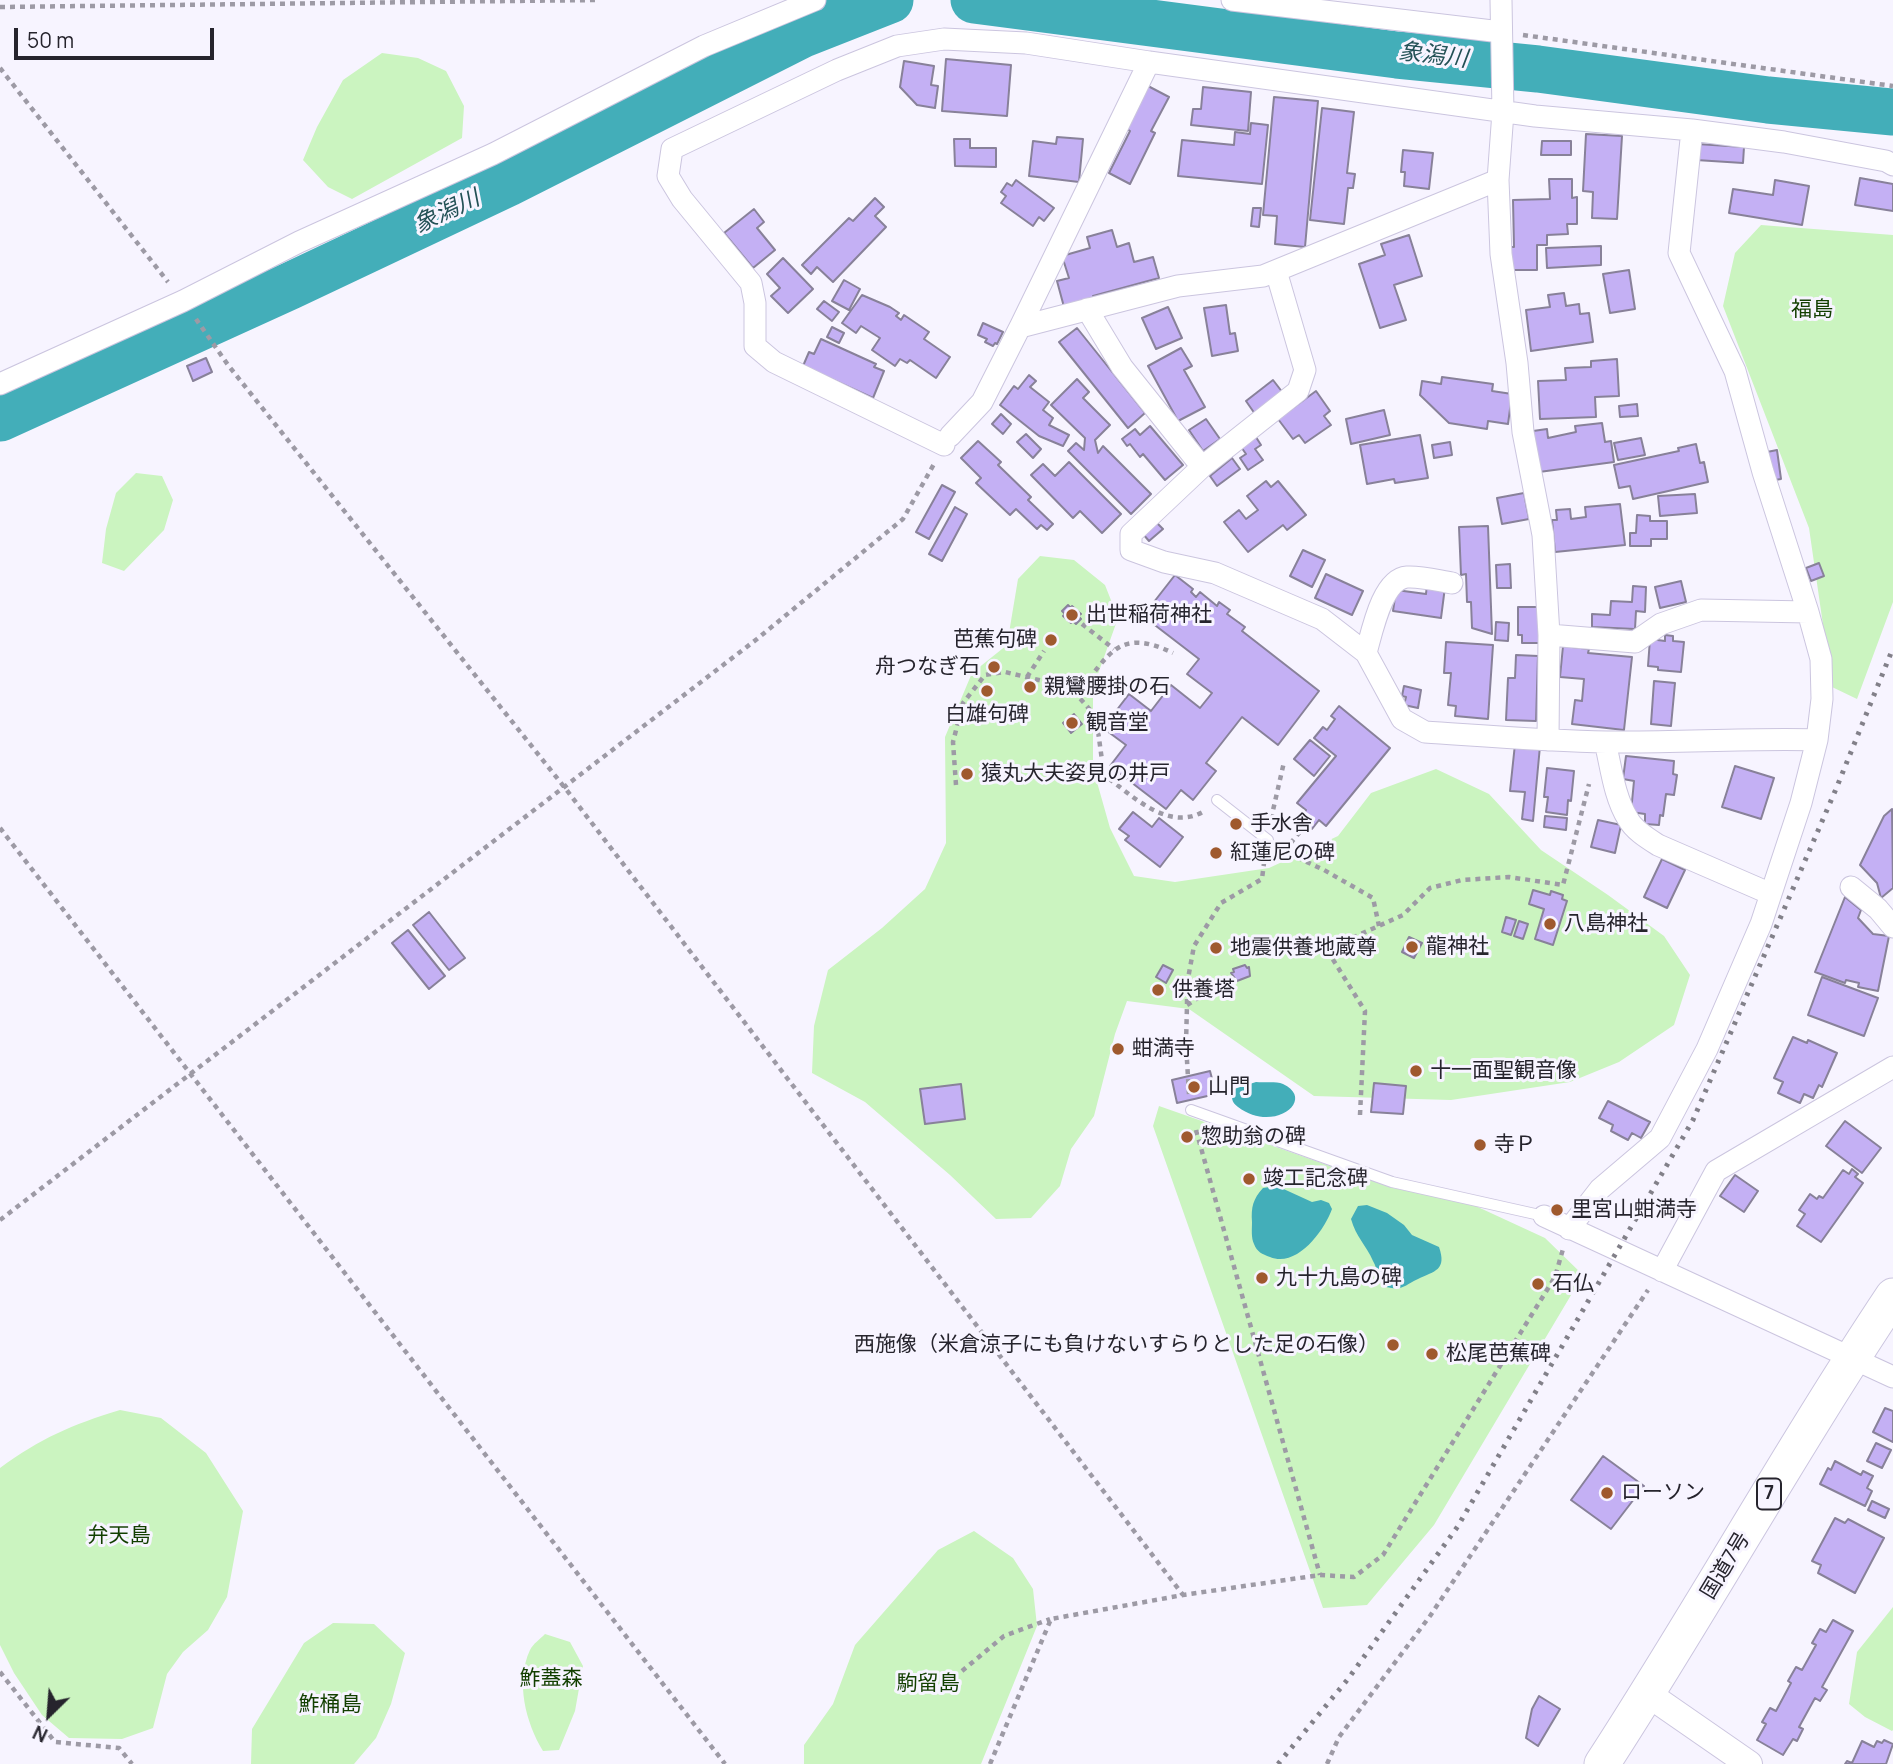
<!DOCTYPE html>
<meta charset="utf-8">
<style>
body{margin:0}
#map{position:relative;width:1893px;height:1764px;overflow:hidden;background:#f7f4ff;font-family:Manrope,sans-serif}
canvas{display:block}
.north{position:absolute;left:14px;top:1680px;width:70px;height:70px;-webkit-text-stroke:5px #f7f4ff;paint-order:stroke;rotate:205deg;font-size:19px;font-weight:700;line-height:28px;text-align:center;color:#26242d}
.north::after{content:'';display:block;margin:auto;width:24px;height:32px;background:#26242d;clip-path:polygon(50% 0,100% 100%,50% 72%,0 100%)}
.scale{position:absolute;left:14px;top:28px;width:200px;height:32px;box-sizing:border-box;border:4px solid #26242d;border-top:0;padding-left:9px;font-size:21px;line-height:24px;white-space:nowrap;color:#26242d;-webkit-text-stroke:5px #f7f4ff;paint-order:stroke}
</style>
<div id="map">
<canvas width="1893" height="1764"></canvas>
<div class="north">N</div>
<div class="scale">50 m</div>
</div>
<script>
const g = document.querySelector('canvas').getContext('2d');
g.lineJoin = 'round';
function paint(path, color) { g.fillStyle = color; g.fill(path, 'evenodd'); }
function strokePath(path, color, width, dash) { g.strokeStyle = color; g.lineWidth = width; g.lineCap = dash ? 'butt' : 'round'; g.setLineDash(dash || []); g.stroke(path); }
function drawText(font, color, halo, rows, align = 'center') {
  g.font = font + ' Manrope,"Noto Sans JP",sans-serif'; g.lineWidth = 6; g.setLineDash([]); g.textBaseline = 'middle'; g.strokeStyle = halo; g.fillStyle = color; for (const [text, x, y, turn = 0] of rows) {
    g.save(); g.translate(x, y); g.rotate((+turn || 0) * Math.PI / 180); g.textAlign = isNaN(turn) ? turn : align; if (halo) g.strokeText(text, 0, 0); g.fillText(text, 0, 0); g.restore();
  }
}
paint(new Path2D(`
 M382 53 418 58 446 71 464 106 462 138 352 199 328 187 303 160 317 127 343 80Z
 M1761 225 1893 235V602L1857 699 1832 687 1809 528 1723 306 1735 253Z
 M136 473 162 476 173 500 164 530 124 571 102 563 106 529 116 493Z
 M1040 556 1074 560 1105 585 1118 618 1093 688V768L1110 828 1134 876 1175 882 1269 868 1338 836 1371 793 1436 769 1489 794 1541 850 1608 895 1664 936 1690 975 1674 1025 1619 1062 1570 1082 1451 1100 1314 1096 1189 1009 1127 1001 1115 1034 1094 1116 1071 1149 1060 1186 1031 1218 996 1219 950 1175 865 1102 812 1073 814 1026 828 970 882 928 925 889 946 843 945 737 972 673 1007 645 1018 579Z
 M1159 1106 1393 1188 1467 1202 1545 1238 1583 1275 1434 1525 1367 1605 1323 1608 1153 1126Z
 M120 1410 161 1418 206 1453 243 1511 227 1597 208 1630 183 1652 167 1674 153 1728 122 1739 69 1738 42 1715 14 1673 0 1645V1468C41 1438 71 1425 120 1410Z
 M974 1531 1013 1558 1033 1589 1037 1626 981 1764H804V1745L833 1704 855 1645 938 1550Z
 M1893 1607V1730L1892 1731 1865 1717 1849 1704 1857 1652Z
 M333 1623 374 1624 405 1653 391 1704 376 1738 354 1764H251L252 1729 304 1643Z
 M545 1634 570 1642 583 1666 575 1711 559 1750 543 1751C526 1723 515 1682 530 1650 533 1644 540 1639 545 1634Z`), '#cbf4c0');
paint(new Path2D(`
 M1256 1082C1264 1083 1276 1081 1283 1084 1317 1100 1273 1134 1238 1107 1231 1102 1231 1097 1234 1089Z
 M1277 1186 1312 1202 1321 1200 1329 1203 1332 1209C1324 1231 1297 1268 1270 1257 1262 1254 1257 1252 1254 1244 1251 1238 1252 1229 1252 1222 1251 1207 1253 1199 1263 1188Z
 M1367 1205 1387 1213 1404 1225 1412 1235 1439 1247C1447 1270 1435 1271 1418 1279 1404 1285 1404 1291 1386 1287 1378 1279 1378 1270 1373 1261 1366 1245 1356 1237 1351 1219L1358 1206Z`), '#43aeb9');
strokePath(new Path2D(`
 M974 0 1397 55 1538 69 1768 100 1893 112
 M0 418 290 286 508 183 801 35 890 0`), '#43aeb9', 47);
const building = new Path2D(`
 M946 59 1011 65 1007 116 942 111Z
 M904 61 934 66 931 85 938 86 935 108 917 105 900 87Z
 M1148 86 1169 97 1151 131 1155 133 1130 184 1109 173 1130 131 1127 129Z
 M1203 87 1251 92 1248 131 1191 125 1193 109H1201Z
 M1274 97 1318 101 1305 247 1275 244 1277 216 1263 215Z
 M1322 108 1354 112 1347 173 1355 174 1353 188H1348L1344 224 1310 220Z
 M1251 123 1268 125 1262 184 1178 176 1182 140 1234 145 1235 132 1250 134Z
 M1586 134 1622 136 1617 219 1592 218 1593 192 1583 191Z
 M1057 137 1083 139 1079 182 1029 176 1033 141 1056 144Z
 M954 139H970V148H996V167L955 166Z
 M1542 141H1571V155H1541Z
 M1697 144 1744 147 1743 163 1696 160Z
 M1403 150 1433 153 1429 189 1404 186 1405 172H1401Z
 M1860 178 1893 184V211L1855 205Z
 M1549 179H1572V198L1577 197V224H1567L1568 234 1547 235V245H1537V270H1511V247H1514L1513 200 1550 199Z
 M1016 180 1054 208 1044 221 1039 217 1033 226 1001 203 1006 196 1001 192 1007 183 1012 186Z
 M1775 180 1809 186 1802 225 1729 213 1733 189 1773 195Z
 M875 198 884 207 875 216 886 227 833 282 817 267 811 274 802 265 849 218 853 221Z
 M1253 208H1261L1259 227 1251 226Z
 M754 209 764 222 757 228 775 250 753 268 724 233Z
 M1112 230 1117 247 1129 243 1134 262 1153 257 1159 278 1093 296 1094 299 1064 307 1057 281 1069 278 1062 256 1090 248 1087 237Z
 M1409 235 1422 276 1394 285 1406 320 1380 328 1359 264 1385 255 1381 244Z
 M1601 246V265L1547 268 1546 248Z
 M783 258 813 289 788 313 771 296 780 288 767 274Z
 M1629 270 1635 309 1610 313 1603 274Z
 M844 280 860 289 849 310 832 301Z
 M1564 293 1566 306 1579 304 1580 314 1589 313 1593 342 1531 351 1526 310 1550 307 1548 295Z
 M862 295 890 307 899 313 896 316 901 320 904 315 929 332 924 339 950 357 936 378 910 360 907 363 900 359 895 366 872 350 880 338 861 326 856 333 842 323Z
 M824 301 839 312 832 321 817 309Z
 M1226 305 1230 334 1235 333 1238 351 1212 356 1204 308Z
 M1168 307 1182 338 1156 349 1142 318Z
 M983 323 1003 332 997 344 995 343 993 346 985 342 987 339 978 335Z
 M832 327 844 333 839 343 827 337Z
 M1077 328 1145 413 1128 428 1059 342Z
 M821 339 876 364 874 367 884 371 873 398 803 366 809 352 814 354Z
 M1181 348 1192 366 1184 370 1205 407 1178 421 1148 366Z
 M206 358 212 372 193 381 187 366Z
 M1617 359 1619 396 1595 397 1596 417 1540 419 1538 381 1566 380 1565 368 1591 367V361Z
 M1029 375 1036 381 1030 387 1049 402 1043 410 1053 418 1049 425 1069 435 1063 446 1039 436 1000 405 1014 386 1018 389Z
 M1442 377 1493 384 1492 391 1512 394 1508 424 1488 421 1487 429 1449 423 1420 395 1422 381 1441 384Z
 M1077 379 1089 392 1083 398 1110 425 1095 440 1098 453 1103 446 1151 494 1131 514 1068 451 1076 443 1084 450 1085 438 1051 405Z
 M1273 380 1283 393 1255 414 1246 401Z
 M1316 391 1330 411 1324 416 1331 425 1305 443 1299 435 1293 439 1278 419Z
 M1637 404 1638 416 1620 417 1619 406Z
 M1384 410 1390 435 1351 444 1346 419Z
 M1001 414 1011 424 1003 434 992 424Z
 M1206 419 1220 439 1203 451 1189 430Z
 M1602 423 1605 442 1611 441 1614 462 1539 472 1533 431 1547 429 1548 438 1576 432 1575 426Z
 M1150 426 1183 465 1165 480 1143 454 1140 457 1130 444 1127 446 1122 439 1135 429 1140 435Z
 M1026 434 1041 449 1033 458 1017 442Z
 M1254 434 1261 445 1255 449 1263 460 1248 470 1240 458 1246 454 1239 444Z
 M1420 435 1428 478 1395 483 1394 479 1367 484 1360 445Z
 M1641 438 1645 455 1618 460 1614 443Z
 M978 441 1001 462 998 465 1031 497 1028 500 1053 524 1047 530 1041 525 1037 529 1016 509 1010 515 976 483 981 478 961 458Z
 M1450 442 1452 455 1434 458 1432 445Z
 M1696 444 1700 463 1704 462 1708 482 1633 499 1630 486 1619 488 1614 465 1679 451 1678 448Z
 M1777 450 1781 479 1775 480 1767 452Z
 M1232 458 1240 469 1217 486 1210 476Z
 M1069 462 1121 514 1102 533 1080 511 1073 518 1031 475 1043 464 1055 476Z
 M1266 481 1271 487 1278 481 1306 515 1287 530 1283 525 1248 552 1224 522 1239 510 1246 519 1258 510 1247 496Z
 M942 485 955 492 929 539 916 532Z
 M1524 493 1529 519 1502 524 1497 498Z
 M1695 494 1697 513 1660 516 1658 496Z
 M1620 504 1625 545 1555 552 1552 520H1557L1556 510 1570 509 1571 519 1586 517 1585 507Z
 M955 507 967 514 942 561 929 554Z
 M1637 515 1650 516V521H1667V539H1651V546H1630V533H1636Z
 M1156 522 1163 529 1149 541 1143 534Z
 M1488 526 1492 634 1472 628 1471 602H1467L1466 574 1461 575 1459 527Z
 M1303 550 1325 560 1312 587 1290 576Z
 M1819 563 1824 576 1811 581 1806 568Z
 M1510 564 1511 588H1497L1496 565Z
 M1326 574 1363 591 1352 615 1315 598Z
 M1175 575 1193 589 1191 592 1196 597 1200 592 1217 606 1219 602 1230 610 1227 614 1245 627 1242 631 1319 691 1278 745 1242 717 1206 763 1216 771 1193 800 1181 790 1166 809 1110 766 1126 745 1103 728 1129 694 1151 711 1171 685 1200 708 1212 693 1187 674 1199 659 1143 616Z
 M1681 581 1686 602 1660 608 1655 587Z
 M1427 584 1445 587 1441 618 1393 611 1396 590 1426 594Z
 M1633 586 1646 587 1645 612 1636 611 1635 629 1592 627V614L1610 615 1611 601 1632 602Z
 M1068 605 1071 608 1072 606 1081 614 1078 616 1081 619 1076 624 1073 621 1071 623 1063 616 1065 614 1062 611Z
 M1518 607H1540V643H1522V635H1518Z
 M1496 622 1509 623 1508 641 1495 640Z
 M1665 635 1673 636V641L1684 642 1681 672 1658 670V667L1648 666 1650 639 1665 641Z
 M1446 642 1493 645 1488 719 1455 716 1456 706 1448 705 1451 673H1444Z
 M1563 646 1589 649 1588 653 1632 657 1624 730 1572 724 1575 700 1582 701 1584 679 1560 677Z
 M1516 655 1538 656 1536 721 1506 720 1508 678H1515Z
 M1654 681 1675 683 1671 726 1651 724Z
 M1404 686 1421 690 1418 708 1404 705 1406 697 1402 696Z
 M1339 706 1390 748 1326 826 1319 820 1312 829 1299 818 1306 810 1297 803 1336 756 1314 738 1323 727 1327 730 1335 719 1331 716Z
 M1074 714 1082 724 1071 733 1063 723Z
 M1310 740 1330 756 1314 776 1294 759Z
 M1515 744 1540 746 1533 821 1522 819 1525 792 1510 791Z
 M1626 756 1674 761 1673 774 1677 775 1674 795 1666 794 1663 816 1660 815 1659 825 1645 824V814L1631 812 1634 781 1623 779Z
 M1735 766 1774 778 1761 819 1722 807Z
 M1547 768 1574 771 1571 801 1568 800 1567 815 1546 812 1548 797H1544Z
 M1892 809 1893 888 1881 898 1877 883 1860 865 1884 816Z
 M1133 812 1152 827 1159 818 1183 837 1160 867 1125 840 1129 836 1119 829Z
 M1545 816 1567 818 1566 830 1544 827Z
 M1598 820 1621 825 1615 853 1591 847Z
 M1662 859 1685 870 1667 908 1644 897Z
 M1533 890 1550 895 1551 891 1563 895 1562 899 1567 901 1553 945 1535 939 1544 909 1529 904Z
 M1845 897 1861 910 1858 918 1873 934 1889 936 1878 991 1858 987 1859 983 1846 980 1845 983 1815 972Z
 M429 912 465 958 449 970 413 925Z
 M1506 917 1516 920 1511 935 1502 932Z
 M1519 921 1528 924 1523 939 1514 936Z
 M408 930 445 976 429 989 392 943Z
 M1409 937 1422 943 1414 958 1402 952Z
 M1163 965 1173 970 1166 983 1156 977Z
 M1245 965 1247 968 1249 967 1250 976 1237 981 1231 973 1234 972 1233 969Z
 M1822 977 1878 998 1864 1036 1808 1015Z
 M1793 1037 1807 1043 1808 1040 1837 1053 1822 1087 1819 1085 1813 1098 1804 1094 1800 1103 1778 1093 1783 1082 1774 1078Z
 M1210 1071 1216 1094 1177 1103 1172 1080Z
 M1374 1083 1406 1086 1403 1114 1371 1112Z
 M961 1084 965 1119 925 1124 920 1089Z
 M1608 1101 1650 1122 1641 1138 1632 1133 1628 1140 1611 1131 1613 1125 1599 1118Z
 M1845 1121 1881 1148 1862 1173 1826 1146Z
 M1852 1169 1858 1174 1855 1177 1863 1183 1821 1242 1797 1226 1805 1214 1799 1210 1810 1194 1817 1199 1819 1196 1823 1198 1843 1170 1849 1174Z
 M1735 1175 1758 1191 1744 1212 1720 1196Z
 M1885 1408 1893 1411V1442L1873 1432Z
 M1876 1443 1891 1450 1882 1468 1867 1461Z
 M1603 1456 1644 1486 1611 1529 1571 1500Z
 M1835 1461 1861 1475 1863 1471 1873 1476 1867 1488 1872 1491 1865 1506 1820 1484 1828 1468 1831 1470Z
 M1872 1501 1889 1509 1885 1518 1868 1510Z
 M1835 1518 1845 1523 1848 1519 1884 1538 1855 1593 1818 1573 1821 1565 1812 1561Z
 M1833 1620 1853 1631 1822 1687 1827 1690 1820 1701 1815 1698 1799 1727 1803 1729 1797 1741 1793 1739 1783 1755 1757 1740 1766 1724 1762 1722 1770 1708 1776 1711 1791 1683 1788 1681 1796 1667 1802 1670 1816 1645 1812 1643 1820 1629 1826 1632Z
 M1539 1696 1560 1709 1538 1746 1526 1738 1532 1709Z
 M1884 1740 1893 1744 1886 1764H1845L1847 1761 1852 1763 1862 1741 1874 1747 1877 1741 1882 1743Z`);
paint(building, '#c4b0f4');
strokePath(building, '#888199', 2);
const service = new Path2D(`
 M1217 800 1268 840
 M1191 1110 1392 1182 1544 1216`);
const minor = new Path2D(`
 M1232 0 1501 32
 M1692 130 1679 253 1735 371 1763 472 1808 612 1821 659 1822 699 1817 740
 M1498 180 1501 254 1517 363 1523 432 1543 535 1549 635 1548 740
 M1276 271 1305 370 1298 391 1202 467 1131 534V550L1164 562 1215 573 1322 619 1366 653 1402 719 1425 732C1486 736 1547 741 1607 742 1677 743 1747 738 1817 740L1801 803 1761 924 1707 1049 1660 1138 1600 1189 1569 1229
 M1087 309 1122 367 1202 467
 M1020 327 1149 62 1535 116 1692 130 1784 142 1886 161 1893 165
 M0 384 183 301 299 242 493 154 704 46 815 0
 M950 436 982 402 1020 327 1178 286 1263 276 1498 180 1503 112 1501 0
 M944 445 774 362 755 346V303L751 283 682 199 668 176 672 149 837 70 897 46 944 39 1026 43 1149 62
 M1549 635 1635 642 1661 624 1701 610 1808 612
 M1366 653C1372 632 1382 579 1407 577 1421 576 1439 581 1452 583
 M1605 742C1611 766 1614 797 1628 819 1634 830 1647 838 1658 845L1771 894
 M1851 887 1878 909 1893 927
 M1544 1216 1893 1377
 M1662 1271 1716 1171 1893 1067`);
const tertiary = new Path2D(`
 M1648 1694 1749 1764`);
const trunk = new Path2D(`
 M1602 1764C1702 1610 1791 1449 1893 1296`);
strokePath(service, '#cbc5df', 12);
strokePath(minor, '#cbc5df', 23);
strokePath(tertiary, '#cbc5df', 28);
strokePath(trunk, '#cbc5df', 37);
strokePath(new Path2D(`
 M0 7 597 0
 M1523 35 1893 86
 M0 68 168 282
 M196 319 228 365 565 788 1183 1595
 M1082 624 1114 649
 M1027 677 1044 651
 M1077 695C1108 656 1118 626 1173 653
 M956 785 953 742 963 703 985 675 1005 672 1043 681 1077 695 1099 720 1098 731 1104 775C1132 795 1169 834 1206 810
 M1271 819 1284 762
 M0 828 725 1764
 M1279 849 1324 870 1373 898 1379 926
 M1284 851 1304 827
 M1187 1005 1229 978
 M1189 1094 1186 1044 1187 1005V984L1194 946 1221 903 1262 879 1265 855
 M1360 1115 1365 1011 1332 958V947L1403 915 1430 888 1462 880 1509 877 1563 885 1589 784
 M1196 1130 1320 1575
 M0 1220 757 639 903 519 934 464
 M962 1671 1004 1636 1050 1619
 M0 1672 55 1742 119 1748 132 1764
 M990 1764 1051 1619 1183 1595 1320 1575 1354 1577 1383 1555 1555 1277 1563 1249
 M1327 1764 1339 1737 1430 1616 1648 1290`), '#9d9aa5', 4.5, [5, 5]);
strokePath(service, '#fff', 10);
strokePath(minor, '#fff', 21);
strokePath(tertiary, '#fff', 26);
strokePath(trunk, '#fff', 35);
strokePath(new Path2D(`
 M1278 1764 1348 1679 1458 1526 1693 1120 1836 789 1893 648`), '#828089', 5, [3.5, 7]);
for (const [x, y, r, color] of [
 [1072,615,7,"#9f592e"],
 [1051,640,7,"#9f592e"],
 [994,667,7,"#9f592e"],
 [1030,687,7,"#9f592e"],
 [987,691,7,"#9f592e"],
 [1072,723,7,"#9f592e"],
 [967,774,7,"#9f592e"],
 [1236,824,7,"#9f592e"],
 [1216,853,7,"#9f592e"],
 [1550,924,7,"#9f592e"],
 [1412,947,7,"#9f592e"],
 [1216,948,7,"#9f592e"],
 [1158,990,7,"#9f592e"],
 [1118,1049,7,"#9f592e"],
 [1416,1071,7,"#9f592e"],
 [1194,1087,7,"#9f592e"],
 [1187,1137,7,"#9f592e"],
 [1480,1145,7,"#9f592e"],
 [1249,1179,7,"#9f592e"],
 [1557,1210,7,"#9f592e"],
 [1262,1278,7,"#9f592e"],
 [1538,1284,7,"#9f592e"],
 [1393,1345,7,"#9f592e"],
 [1432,1354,7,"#9f592e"],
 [1607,1493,7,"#9f592e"]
]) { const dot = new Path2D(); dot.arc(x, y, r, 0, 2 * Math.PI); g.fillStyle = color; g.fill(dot); strokePath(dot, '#f7f4ff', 2.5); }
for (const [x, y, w] of [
 [1769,1494,24]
]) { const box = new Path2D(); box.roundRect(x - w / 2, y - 15.5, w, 31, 5); g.fillStyle = '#f7f4ff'; g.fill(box); strokePath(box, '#26242d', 2); }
drawText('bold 19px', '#26242d', null, [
 ["7",1769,1494]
]);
drawText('21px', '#123f00', '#f7f4ff', [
 ["福島",1812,310],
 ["弁天島",119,1536],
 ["鮓蓋森",551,1679],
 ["駒留島",928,1684],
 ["鮓桶島",330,1705]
]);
drawText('21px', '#26242d', '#f7f4ff', [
 ["出世稲荷神社",1086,615],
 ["芭蕉句碑",1037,640,"right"],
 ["舟つなぎ石",980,667,"right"],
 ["親鸞腰掛の石",1044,687],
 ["白雄句碑",987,715,"center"],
 ["観音堂",1086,723],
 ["猿丸大夫姿見の井戸",981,774],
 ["手水舎",1250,824],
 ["紅蓮尼の碑",1230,853],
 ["八島神社",1564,924],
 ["龍神社",1426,947],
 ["地震供養地蔵尊",1230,948],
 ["供養塔",1172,990],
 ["蚶満寺",1132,1049],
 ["十一面聖観音像",1430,1071],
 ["山門",1208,1087],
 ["惣助翁の碑",1201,1137],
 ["寺Ｐ",1494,1145],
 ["竣工記念碑",1263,1179],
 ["里宮山蚶満寺",1571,1210],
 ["九十九島の碑",1276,1278],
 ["石仏",1552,1284],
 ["西施像（米倉涼子にも負けないすらりとした足の石像）",1379,1345,"right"],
 ["松尾芭蕉碑",1446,1354],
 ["ローソン",1621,1493]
], 'left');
drawText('21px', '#26242d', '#f7f4ff', [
 ["国道7号",1726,1566,-59]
]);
drawText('italic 23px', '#235156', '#f7f4ff', [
 ["象潟川",1433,56,7],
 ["象潟川",447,212,-25]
]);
</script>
